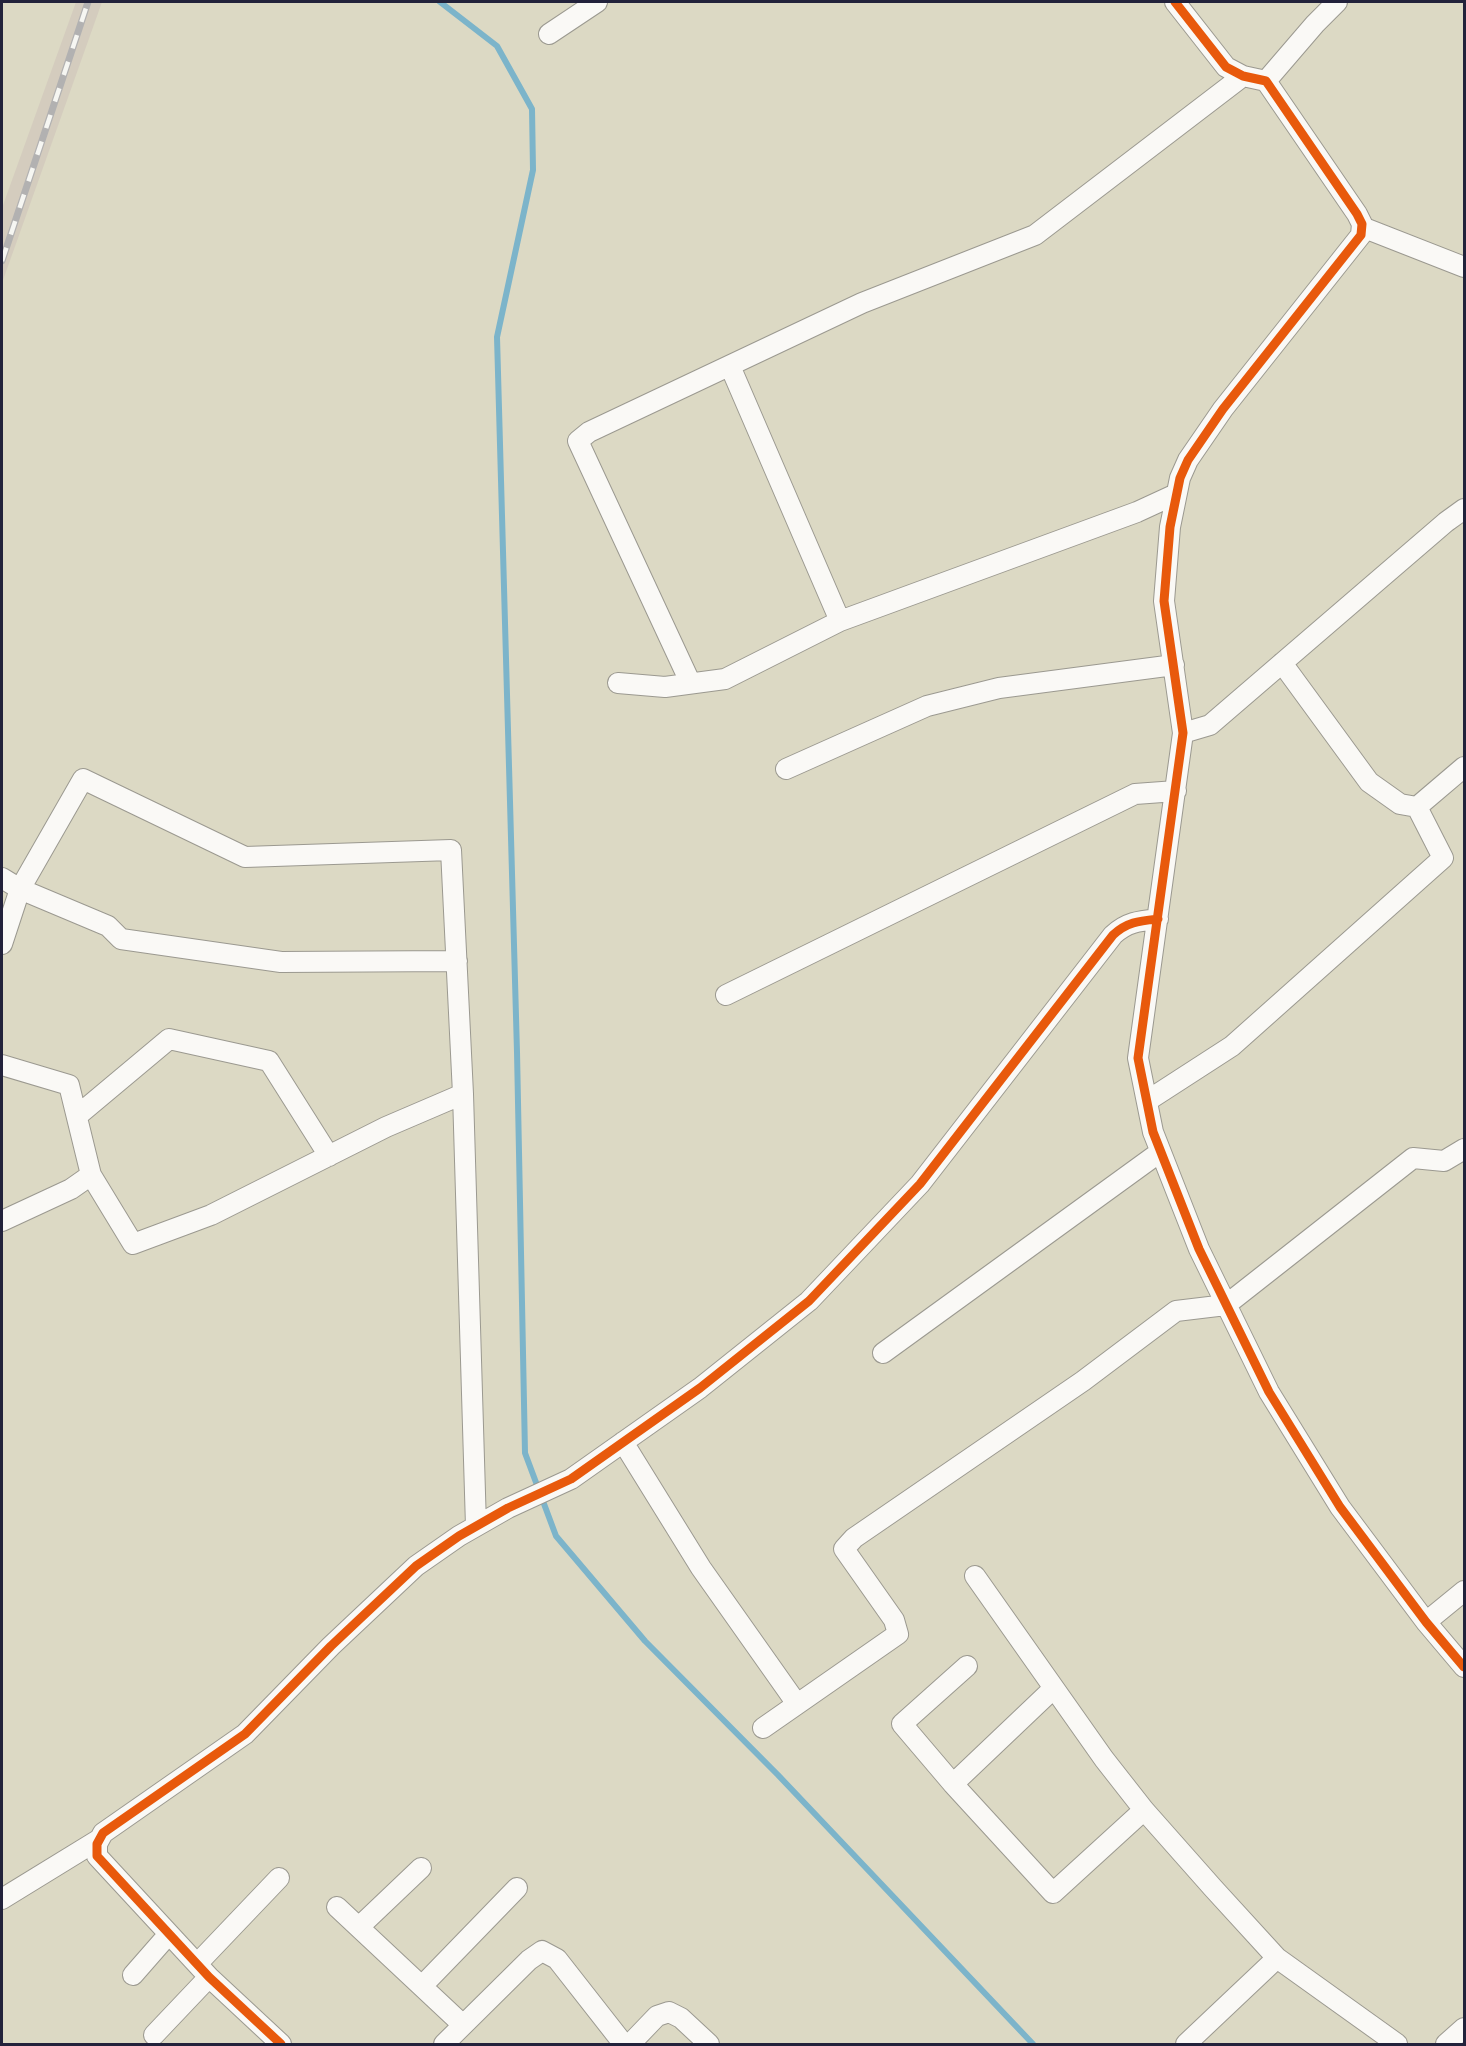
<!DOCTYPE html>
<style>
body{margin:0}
#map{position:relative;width:1466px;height:2046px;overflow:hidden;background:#dcd9c4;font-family:"Architects Daughter",sans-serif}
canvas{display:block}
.frame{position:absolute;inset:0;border:3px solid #22223b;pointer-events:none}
</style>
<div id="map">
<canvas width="1466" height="2046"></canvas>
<div class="frame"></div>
</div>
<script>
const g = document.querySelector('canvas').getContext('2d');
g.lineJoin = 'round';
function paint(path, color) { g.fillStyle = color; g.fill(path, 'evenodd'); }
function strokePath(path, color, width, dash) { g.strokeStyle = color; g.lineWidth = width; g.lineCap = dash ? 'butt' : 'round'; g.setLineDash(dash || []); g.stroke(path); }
paint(new Path2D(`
 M76 2H102L2 283V208Z`), '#d4ccbe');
strokePath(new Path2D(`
 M440 2 497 46 532 109 533 170 497 337 517 1052 525 1453 556 1536 645 1641 778 1775 1033 2044`), '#7cb4ca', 6);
const minor = new Path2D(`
 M1175 2 1226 67 1243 76 1266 81 1357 214 1362 224 1361 235 1223 409 1188 460 1180 478 1170 527 1164 601 1183 733 1138 1058 1153 1132 1199 1249 1269 1392 1340 1507 1426 1622 1464 1667
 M549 34 597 2
 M1266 81 1315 24 1337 2
 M1362 227 1464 267
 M730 366 840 621
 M1282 663 1369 782 1400 804 1417 807
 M690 682 578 441 589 432 862 303 1035 235 1243 76
 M618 683 665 687 725 679 840 621 1137 512 1176 494
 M1183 733 1210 725 1446 522 1464 509
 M786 769 927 706 999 688 1174 665
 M1417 807 1464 767
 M2 878 20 889 108 926 121 939 281 962 457 961
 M2 944 20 889 83 779 245 857 451 850 463 1094 476 1526
 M726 995 1135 794 1176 791
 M2 1065 69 1085 91 1175 133 1244 211 1215 386 1127 463 1094
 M1147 1101 1232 1046 1443 858 1417 807
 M77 1116 169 1039 269 1061 329 1156
 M2 1221 71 1189 91 1175
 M883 1353 1160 1152
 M623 1442 701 1568 797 1704
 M975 1576 1104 1759 1144 1810 1213 1888 1277 1958 1397 2044
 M1426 1622 1464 1591
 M967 1666 902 1724 953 1784 1053 1893 1144 1810
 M763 1728 898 1634 894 1620 844 1549 854 1538 1083 1381 1176 1311 1226 1305 1413 1158 1444 1161 1464 1149
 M953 1784 1054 1688
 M2 1899 98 1840
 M337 1907 463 2025
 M359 1927 421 1868
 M197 1964 279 1878
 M133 1975 168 1935
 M422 1986 517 1888
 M154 2035 209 1977
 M281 2044 209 1977 97 1856V1844L103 1833 245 1734 331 1646 416 1566 459 1536 508 1508 571 1479 700 1388 809 1301 920 1184 1113 935C1127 922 1139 921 1158 919
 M444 2044 529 1960 542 1951 557 1959 622 2042 627 2044 632 2042 657 2016 669 2012 681 2018 709 2044
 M1186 2044 1277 1958
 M1446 2044 1464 2028`);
strokePath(minor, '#9b9990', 22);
strokePath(minor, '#faf9f6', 20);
const rail = new Path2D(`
 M2 261 88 2`);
strokePath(rail, '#b2b1b1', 7);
strokePath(rail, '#f6f6f2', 4.5, [14]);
strokePath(new Path2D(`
 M1175 2 1226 67 1243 76 1266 81 1357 214 1362 224 1361 235 1223 409 1188 460 1180 478 1170 527 1164 601 1183 733 1138 1058 1153 1132 1199 1249 1269 1392 1340 1507 1426 1622 1464 1667
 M281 2044 209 1977 97 1856V1844L103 1833 245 1734 331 1646 416 1566 459 1536 508 1508 571 1479 700 1388 809 1301 920 1184 1113 935C1127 922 1139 921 1158 919`), '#e8590c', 9);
</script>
